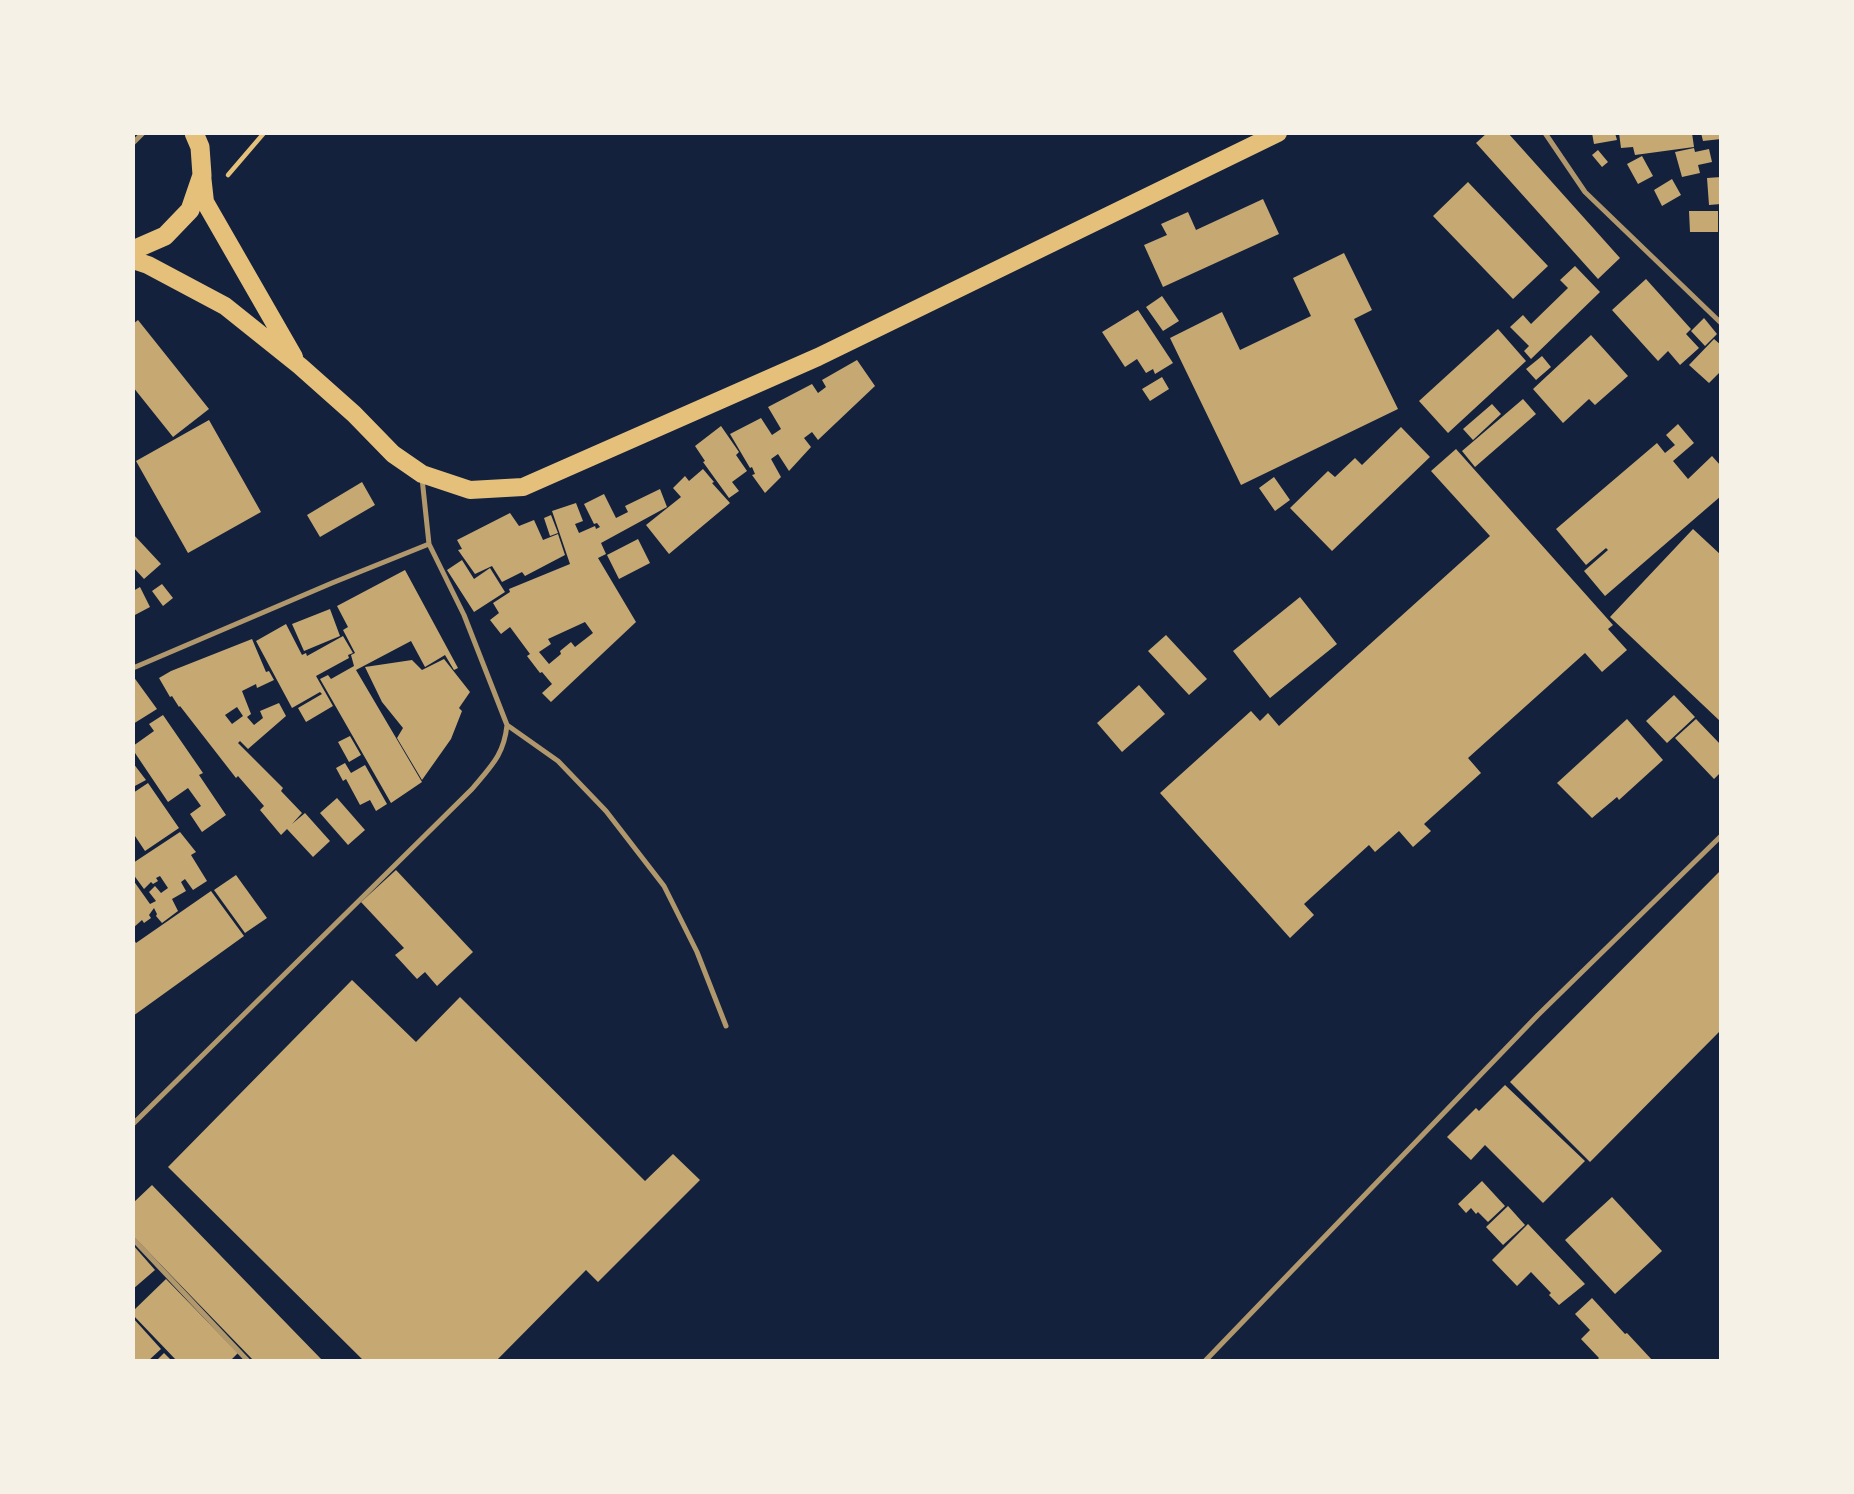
<!DOCTYPE html>
<style>
body{margin:0}
#map{position:relative;width:1854px;height:1494px;overflow:hidden;background:#14213d;font-family:Karla,sans-serif}
canvas{display:block}
.frame{position:absolute;inset:0;border:135px solid #f6f1e7;pointer-events:none}
</style>
<div id="map">
<canvas width="1854" height="1494"></canvas>
<div class="frame"></div>
</div>
<script>
const g = document.querySelector('canvas').getContext('2d');
g.lineJoin = 'round';
function paint(path, color) { g.fillStyle = color; g.fill(path, 'evenodd'); }
function strokePath(path, color, width, dash) { g.strokeStyle = color; g.lineWidth = width; g.lineCap = dash ? 'butt' : 'round'; g.setLineDash(dash || []); g.stroke(path); }
paint(new Path2D(`
 M1487 133H1508L1620 258 1598 279 1476 143Z
 M1592 133H1615L1617 140 1594 144Z
 M1619 133H1692L1694 147 1635 155 1633 147 1621 148Z
 M1701 133H1721V139L1703 141Z
 M1694 148 1695 152 1709 149 1712 162 1698 165 1700 173 1682 177 1675 152Z
 M1598 150 1608 162 1602 167 1592 155Z
 M1642 156 1653 176 1638 184 1627 164Z
 M1721 177V204L1709 205 1707 178Z
 M1672 179 1681 195 1662 206 1654 190Z
 M1468 182 1548 266 1513 299 1433 216Z
 M1263 199 1279 234 1163 287 1144 245 1167 235 1161 224 1188 212 1196 230Z
 M1689 211H1718V232H1690Z
 M1344 253 1372 310 1354 319 1398 409 1241 485 1170 338 1222 312 1240 350 1311 316 1293 278Z
 M1575 266 1600 292 1531 359 1524 351 1529 346 1510 327 1523 315 1531 324 1568 288 1560 280Z
 M1646 279 1691 329 1686 334 1699 348 1680 365 1668 351 1658 361 1612 310Z
 M1162 296 1179 321 1163 331 1146 307Z
 M1138 310 1173 363 1155 374 1153 369 1146 373 1137 359 1125 367 1102 332Z
 M1704 318 1717 334 1705 346 1691 331Z
 M138 320 209 409 173 437 133 387V324Z
 M1498 329 1526 361 1448 433 1419 401Z
 M1591 335 1628 376 1595 405 1589 399 1563 423 1533 389Z
 M1714 339 1721 345V371L1709 383 1689 365Z
 M1542 356 1551 367 1536 380 1526 369Z
 M857 360 875 386 818 440 812 432 804 438 811 447 789 471 778 454 771 459 781 477 765 493 752 475 755 474 752 467 750 468 730 434 761 418 772 435 781 429 768 407 812 384 818 393 826 387 822 380Z
 M1162 377 1169 389 1150 401 1142 389Z
 M1523 399 1536 414 1475 467 1462 451Z
 M1492 404 1501 414 1473 440 1463 429Z
 M209 420 261 512 188 553 136 461Z
 M1678 424 1694 443 1673 461 1688 479 1712 456 1721 466V496L1605 596 1584 571 1608 550 1606 548 1586 565 1556 529 1657 443 1665 453 1675 445 1666 435Z
 M721 426 739 452 736 455 747 471 732 482 739 491 729 498 703 462 705 461 695 446Z
 M1401 427 1430 457 1332 551 1290 508 1328 471 1335 477 1355 458 1362 465Z
 M1456 449 1613 625 1608 629 1627 650 1602 672 1585 653 1468 758 1481 773 1424 824 1431 831 1413 847 1399 831 1375 852 1369 845 1304 904 1314 915 1290 938 1160 793 1251 711 1260 721 1268 713 1279 726 1490 536 1431 471Z
 M703 469 714 482 712 483 730 503 669 554 646 525 681 497 673 488 685 476 689 481Z
 M1274 477 1290 500 1275 511 1259 488Z
 M362 482 375 505 320 537 307 515Z
 M660 489 667 507 601 543 606 554 598 558 636 622 551 702 542 693 552 684 542 672 540 673 527 656 530 654 510 627 501 634 490 620 499 613 493 603 510 592 509 589 570 564 552 511 576 503 583 521 575 524 579 533 595 526 596 529 600 527 597 523 594 524 584 504 604 494 616 518 628 512 625 506ZM585 622 593 633 575 647 571 642 560 651 561 654 549 664 539 652 551 644 548 639Z
 M510 513 519 526 534 520 543 540 558 534 565 555 525 576 522 572 502 582 492 566 475 574 458 550 462 549 457 540Z
 M551 515 558 533 550 536 544 518Z
 M1693 529 1721 555V722L1610 617Z
 M133 534 161 564 144 579 133 567Z
 M638 539 650 563 619 579 607 555Z
 M462 560 474 579 490 568 505 592 474 612 447 570Z
 M405 570 458 668 454 670 445 655 425 667 411 641 356 670 422 782 391 803 320 679 328 675 331 679 354 666 351 655 355 653 343 630 348 627 337 606Z
 M162 584 173 598 163 606 152 591Z
 M140 587 150 607 133 616V591Z
 M1300 597 1337 644 1270 698 1233 651Z
 M330 609 340 636 304 651 292 624Z
 M286 624 302 655 306 653 307 656 343 636 353 653 348 655 349 658 316 676 333 706 306 722 298 708 322 694 320 692 292 708 256 641Z
 M1166 635 1207 679 1189 695 1148 651Z
 M252 639 266 672 269 671 274 680 257 688 256 684 242 691 251 714 247 717 254 725 263 718 260 711 279 703 286 716 248 749 240 741 238 743 283 788 281 791 302 813 292 824 305 813 330 841 313 857 287 829 281 835 260 810 264 806 238 776 236 778 180 706 179 707 172 696 170 697 159 678 171 671ZM237 707 243 716 232 724 225 715Z
 M444 659 470 692 459 708 462 711 451 739 422 780 397 738 403 728 382 702 365 667 412 660 422 670Z
 M133 676 157 709 133 724Z
 M1139 685 1165 714 1122 752 1097 723Z
 M1674 695 1695 717 1667 743 1646 721Z
 M163 715 203 773 199 775 226 815 202 832 190 814 201 806 188 788 168 802 133 750V746L154 731 149 724Z
 M1627 719 1663 760 1619 800 1617 797 1592 818 1557 783Z
 M1696 719 1721 745V772L1714 779 1675 738Z
 M350 736 361 755 349 762 338 742Z
 M133 763 146 780 133 787Z
 M345 763 351 773 365 765 387 804 376 811 370 800 360 805 346 779 343 781 336 768Z
 M148 783 179 828 145 851 133 833V793Z
 M337 798 365 830 348 845 320 813Z
 M180 832 196 852 191 855 207 881 193 890 185 879 181 882 186 891 172 899 178 911 162 923 156 916 157 914 154 908 149 915 151 918 144 923 142 920 133 928V880L150 904 156 901 149 892 155 886 161 893 168 888 160 876 156 878 158 881 153 884 151 882 144 889 133 874V863Z
 M396 870 473 952 437 986 425 972 417 979 395 955 404 948 361 902Z
 M1721 870V1030L1590 1162 1510 1082Z
 M236 875 267 918 245 933 214 890Z
 M211 891 244 936 133 1016V938L136 943Z
 M352 980 416 1042 460 997 645 1181 673 1154 700 1180 598 1282 586 1270 496 1361H364L168 1167Z
 M1505 1085 1585 1161 1543 1203 1485 1145 1471 1160 1447 1137 1476 1108 1479 1111Z
 M1482 1181 1505 1206 1488 1222 1478 1212 1476 1214 1471 1208 1466 1213 1458 1204Z
 M152 1185 323 1361H254L133 1236V1203Z
 M1612 1197 1662 1251 1615 1294 1565 1240Z
 M1508 1206 1525 1225 1503 1245 1486 1227Z
 M1528 1224 1585 1284 1559 1305 1549 1295 1551 1293 1531 1272 1517 1286 1492 1260Z
 M133 1245 155 1270 133 1289Z
 M166 1279 238 1353 230 1361H177L133 1315V1311Z
 M1592 1298 1625 1334 1627 1333 1653 1361H1596L1599 1358 1581 1339 1590 1330 1575 1314Z
 M133 1318 161 1349 148 1361H137L133 1357Z
 M164 1353 172 1361H156Z`), '#c6a872');
strokePath(new Path2D(`
 M228 175 264 133`), '#e5c07b', 4.5);
strokePath(new Path2D(`
 M1545 133 1585 192 1721 323
 M133 143 143 133
 M133 668 332 583 429 544
 M507 725 558 761 606 811 664 886 697 952 726 1026
 M133 1124 472 789C491 766 504 755 507 725L464 615 429 544 422 478
 M133 1239 248 1361
 M1205 1361 1538 1015 1721 836`), '#b1986c', 5);
strokePath(new Path2D(`
 M202 175 205 202 294 357
 M133 260 148 265 225 306 300 366 354 414 393 454 422 474 470 490 523 487 818 357 1278 133`), '#e5c07b', 18);
strokePath(new Path2D(`
 M133 250 165 236 190 210 202 175 200 147 194 133`), '#e5c07b', 19);
</script>
